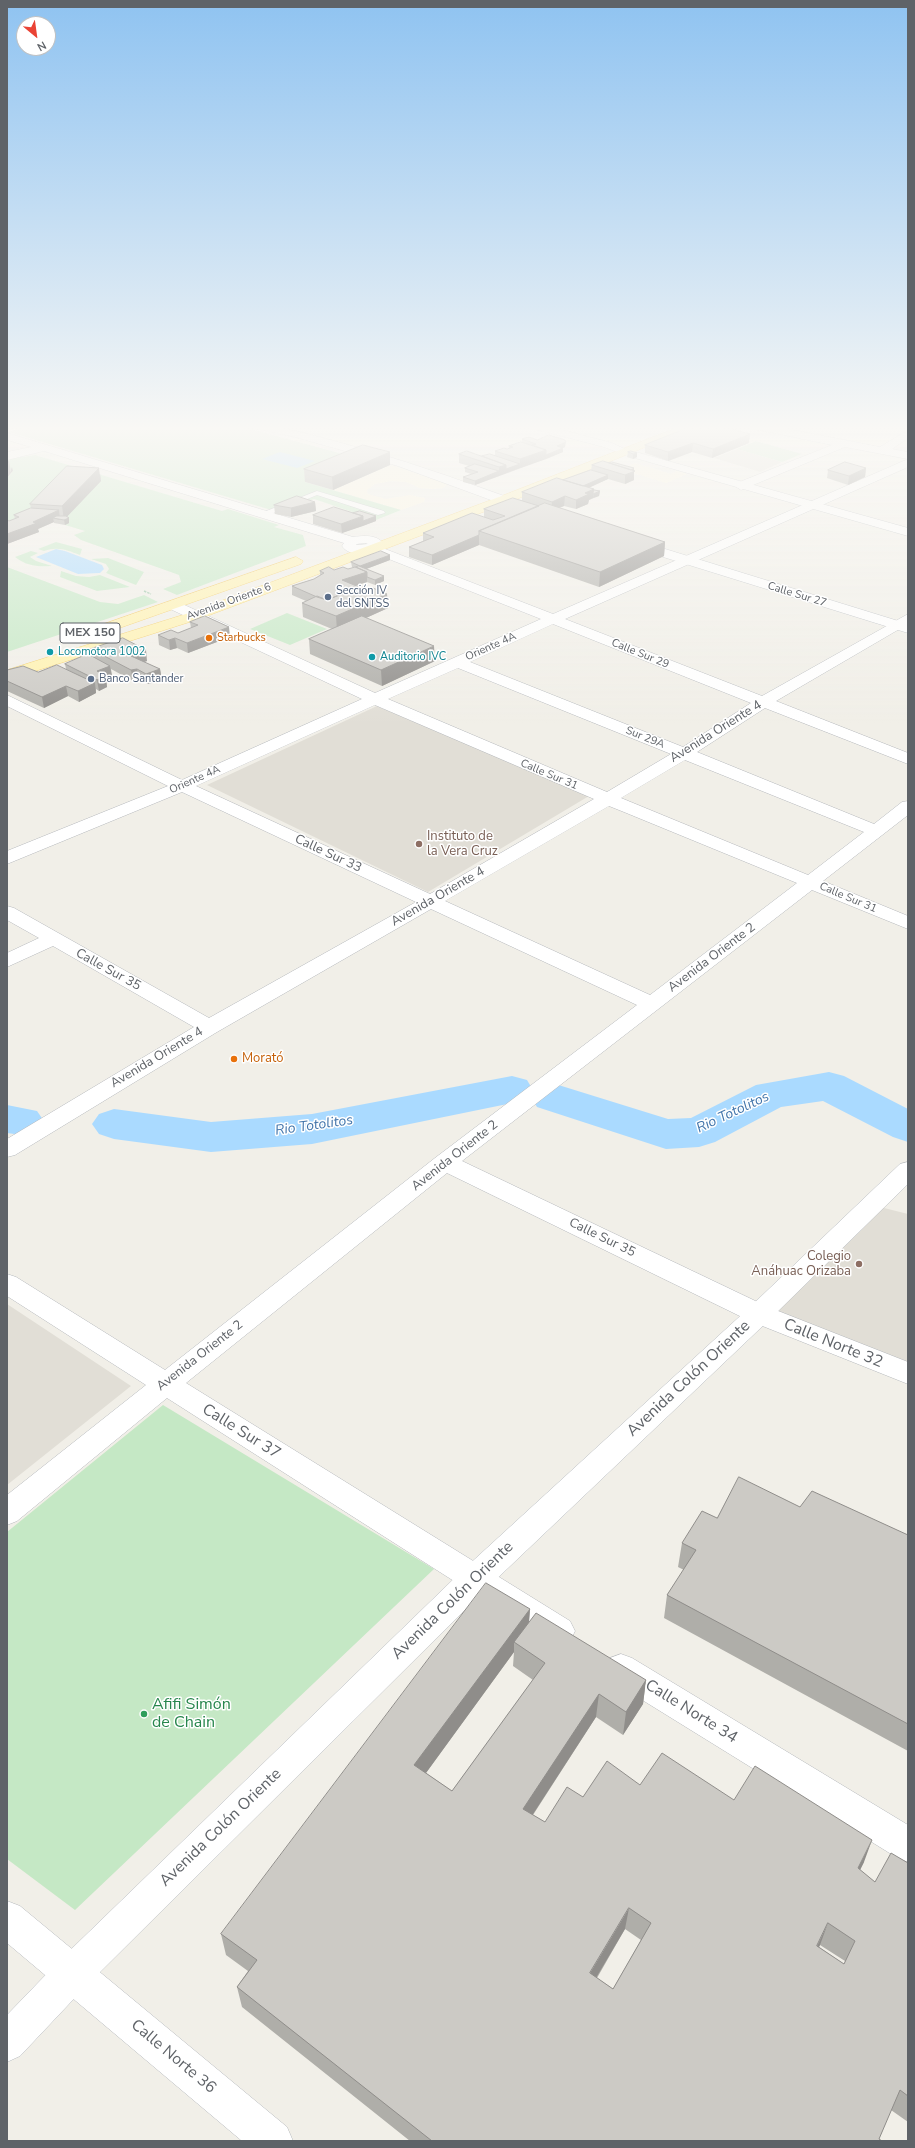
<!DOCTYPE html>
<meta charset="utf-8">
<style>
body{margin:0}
#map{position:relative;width:915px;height:2148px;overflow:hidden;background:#f1efe8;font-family:"Nunito Sans",sans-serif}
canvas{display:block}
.frame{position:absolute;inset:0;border:8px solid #5f6368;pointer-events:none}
.north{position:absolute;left:16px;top:16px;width:40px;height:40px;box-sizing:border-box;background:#fff;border:1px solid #bfc1c3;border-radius:50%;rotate:151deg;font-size:11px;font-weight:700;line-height:16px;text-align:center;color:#5f6368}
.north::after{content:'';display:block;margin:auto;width:14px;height:18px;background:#ea4335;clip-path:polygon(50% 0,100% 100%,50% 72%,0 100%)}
</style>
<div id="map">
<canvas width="915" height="2148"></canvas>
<div class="frame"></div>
<div class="north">N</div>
</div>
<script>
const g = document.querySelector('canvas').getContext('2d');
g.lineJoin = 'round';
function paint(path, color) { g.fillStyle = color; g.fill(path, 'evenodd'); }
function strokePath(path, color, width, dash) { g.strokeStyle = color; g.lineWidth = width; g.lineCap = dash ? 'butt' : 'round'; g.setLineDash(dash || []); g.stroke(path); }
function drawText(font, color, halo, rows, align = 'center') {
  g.font = font + ' "Nunito Sans",sans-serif'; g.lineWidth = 3; g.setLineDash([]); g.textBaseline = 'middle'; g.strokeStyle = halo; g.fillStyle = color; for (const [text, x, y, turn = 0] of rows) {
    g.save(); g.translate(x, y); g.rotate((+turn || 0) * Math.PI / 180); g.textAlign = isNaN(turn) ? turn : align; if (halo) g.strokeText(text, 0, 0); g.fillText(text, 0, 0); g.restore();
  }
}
paint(new Path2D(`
 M635 463 671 474 677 471 687 474 666 483 620 469Z
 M391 465 448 484 443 488 433 489 420 488 406 482 390 481 375 484 367 490 368 494 386 499 410 495 425 498 424 502 401 510 333 490Z`), '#fef7e0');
paint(new Path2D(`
 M737 449 782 462 760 472 714 458Z
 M377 706 589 796 428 892 207 785Z
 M872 1205 908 1214V1373L759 1314Z
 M7 1304 131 1386 7 1485Z`), '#e1ded6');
paint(new Path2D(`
 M25 425H236L361 459 305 482 401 510 376 520 314 499 278 512 9 432Z
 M756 441 802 454 782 462 737 449Z
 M35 455 222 511 228 509 279 525 274 527 303 535 306 546 177 595 163 589 181 582 179 575 81 540 74 535 85 531 65 525 69 522 64 520 101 479 32 518 7 526V478L13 471 7 468V459Z
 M56 542 82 549 80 555C67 550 58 546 44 551L38 549Z
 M31 551 38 553 30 557 36 561 52 566C37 567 27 566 15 557Z
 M108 558 144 572 136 585 106 573 109 569 106 564 91 559Z
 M7 567 100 602 118 604 144 595 158 602 7 652Z
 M61 571 76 576 89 577 100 575 130 587 97 591 60 577Z
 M287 613 327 629 290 645 250 629Z
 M163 1405 434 1569 75 1910 7 1859V1532Z`), '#c5e8c5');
paint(new Path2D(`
 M280 452 315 461 297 468 262 459Z
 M56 549 65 551 102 565 104 569 100 573 78 574 36 557Z`), '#aadaff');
paint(new Path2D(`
 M829 1072 844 1076 908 1109V1142L893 1137 823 1101 781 1107 715 1142 699 1147 666 1149 537 1107 531 1097 537 1087 552 1083 668 1119 691 1118 756 1085Z
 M512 1076 527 1080 533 1090 527 1100 312 1144 211 1152 114 1139 99 1134 92 1124 99 1114 114 1109 211 1122 312 1114Z
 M7 1105 37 1111 44 1121 37 1131 22 1135 7 1133Z`), '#aadaff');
const lane = new Path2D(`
 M317 491 384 511 385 513 378 515 317 495 266 516 259 514Z`);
const street = new Path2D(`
 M247 425C281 425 312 435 345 444 400 459 454 478 507 497L509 500 503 504 499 503 398 466 295 437 248 427Z
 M525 425H544L612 443 631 452 625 455 604 447 526 427Z
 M744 425H768L880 447 908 430V438L892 449 908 452V467L565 619 762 696 908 614V624L776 701 908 753V764L765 708 697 752 874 824 902 802 908 801V815L823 881 908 916V929L812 890 462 1161 768 1307 908 1362V1384L750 1321 447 1173 186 1383 570 1621 575 1631 570 1641 559 1645 548 1641 167 1398 17 1521 7 1525V1495L146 1385 7 1296V1274L16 1277 165 1370 435 1158 637 1005 431 909 217 1032 15 1155 7 1157V1139L194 1027 53 946 7 967V953L39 938 7 920V906L14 908 209 1018 416 902 182 792 7 864V851L168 786 7 706V695L182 780 362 699 168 608 166 605 168 602H178L375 693 541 619 371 552C360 553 349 556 342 546L344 543 44 451 7 460V452L31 447 7 440V433L353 537C363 536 376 534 383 543L380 547 553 614 908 459 845 447 741 490 735 486 737 483 832 445 749 428ZM365 543 368 544 356 545 357 544ZM553 624 751 703 683 747 470 662ZM458 668 671 754 607 792 388 699ZM375 705 594 799 430 894 196 786ZM685 760 864 832 808 875 621 798ZM609 806 624 812 797 883 650 995 445 901Z
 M621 1654 632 1658 908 1825V1862L896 1857 610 1680 605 1669 610 1658Z
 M7 1901 20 1906 287 2127 293 2141H242L7 1943Z`);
const secondary = new Path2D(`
 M625 449 908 528V536L621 454 619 452Z
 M636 540 908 624V633L631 547 629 544Z
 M908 1162V1184L768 1321 486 1589 86 1986 20 2056 7 2062V2015L60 1960 464 1569 750 1307 900 1164Z`);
const primary = new Path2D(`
 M684 425H700L507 503 199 619 7 680V670L189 613 499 497Z
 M296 557 303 561 301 564 94 637H84L82 634 84 631Z`);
strokePath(lane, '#b5b8bc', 1);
strokePath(street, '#b5b8bc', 1);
strokePath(secondary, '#b6babf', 1);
strokePath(primary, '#f2c960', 1);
strokePath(new Path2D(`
 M144 591 151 594`), '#9cc7a9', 1.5, [2.5, 1]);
paint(lane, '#fff');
paint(street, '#fff');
paint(secondary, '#fff');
paint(primary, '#fff2af');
paint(new Path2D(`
 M555 425H586L576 430Z
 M741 426 734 430 749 443 712 458 692 452 668 461 645 453V445Z
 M522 439 537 440 565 447 563 448V452L546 459 475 485 463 482V477L471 474 465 472V468L469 466 459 463V454L482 456H495V451L509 449V446L522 442Z
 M631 451 637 457 633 459 627 457 628 452Z
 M390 452V465L333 490 305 482 304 469Z
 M609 463 634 468V480L625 484 608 479 588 488 600 491 599 496 589 500 588 504 576 509 564 506 559 508 665 542 664 556 599 587 479 545 432 565 409 557V547L423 541V533L484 517V509L522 500V492L563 480 591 470 592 465Z
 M866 468 865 477 848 485 827 478 828 470Z
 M100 474 101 481 67 516 69 518V523L65 525 54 523V522L38 529 39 532 7 544V519V520L9 521 15 519 14 515 31 508 30 504Z
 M315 502 316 511 291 517 275 514 274 505Z
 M313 515 376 521 342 533 313 524Z
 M390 560 366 569 384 581 375 585 367 582 356 585 368 590 387 594 388 608 366 618 435 661 382 686 310 654 309 639 332 629 303 617 302 603 306 601 292 595V586L314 579 320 575V571L348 569 353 568 352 567 351 562Z
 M190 622 230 637 188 653 177 648 170 650 159 645 158 635 178 633 191 628Z
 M91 649 147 661 144 662 160 669 162 680 148 684 139 679 133 681 111 669 112 676 106 679 107 687 99 691 96 689V693L79 702 68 696 44 708 7 691V670L38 672 66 669 65 664 93 657Z
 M800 1507 908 1535V1751L664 1618 667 1595 684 1570 678 1567 682 1543 717 1518Z
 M530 1609 529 1623 646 1680 643 1704 623 1735 596 1717 533 1815 545 1822 583 1797 640 1785 734 1800 864 1862 860 1870 875 1882 908 1863V2122L891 2110 879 2139 882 2141H410L242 2007 237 1987 248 1971 226 1955 221 1934ZM514 1652 513 1666 533 1680 452 1791 426 1773ZM625 1929 641 1940 613 1989 597 1978ZM820 1945 845 1961 844 1964 819 1947Z`), '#afaea9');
paint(new Path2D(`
 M577 425H586L576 430Z
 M725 425H729L728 432 722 426Z
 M734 425H741V426L728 432 729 428Z
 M750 434 749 443 712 458 713 449Z
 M566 442 565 447 563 448V452L546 459 520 468V459L546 450Z
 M693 443 692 452 668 461V452Z
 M390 452V465L333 490 332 477Z
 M637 453V457L633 459V454Z
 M9 460 11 473 7 478V462Z
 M520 464V468L475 485V481L499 471V467L506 465Z
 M12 467 13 471 11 473V469Z
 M99 468 100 476V474L101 481 64 520 62 506Z
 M634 468V480L625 484V475L624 472Z
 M866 468 865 477 848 485 849 476Z
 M608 475V479L582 491V486Z
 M594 489 593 498 589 500 588 504 576 509V500L585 493Z
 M600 491 599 496 593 498V494Z
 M565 496 564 506 551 511 552 502Z
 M315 502 316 511 291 517V508Z
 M59 510 60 520 53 518 54 522 38 529 39 532 7 544V534Z
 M363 516V526L342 533 341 524Z
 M376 516V521L363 526V521Z
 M69 518V523L65 525 64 520Z
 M479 535V545L432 565V555Z
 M665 542 664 556 599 587 600 572Z
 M390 555V560L361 571 360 566Z
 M367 572V582L343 590 342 580Z
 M384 576V581L375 585V580Z
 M387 594 388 608 337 631 336 616Z
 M229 627 230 637 188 653 187 643Z
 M175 638 177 648 170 650 169 640Z
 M434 646 435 661 382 686 381 670Z
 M146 650 147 661 132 666 131 656Z
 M110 666 112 676 106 679 107 687 99 691 97 680V671Z
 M137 669 139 679 133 681 131 670Z
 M160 669 162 680 148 684 146 674Z
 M95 683 96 693 79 702 78 691Z
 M66 686 68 696 44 708 42 697Z
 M530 1609 528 1632 514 1642V1652L415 1788 414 1765Z
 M646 1680 643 1704 623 1735 626 1712Z
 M599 1694 596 1717 522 1831 523 1809Z
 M872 1840 864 1862 850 1890 858 1868Z
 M629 1908 625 1929 587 1993 590 1973Z
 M828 1923 820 1945 809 1967 817 1946Z`), '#8f8d8a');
const building = new Path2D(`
 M695 425H725L722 426 750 434 713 449 693 443 668 452 645 445Z
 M729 425H734L729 428Z
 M549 435 565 440 566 442 557 446 563 448 546 455V450L532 445 536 444 522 439 529 437 537 440Z
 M521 442 546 450 520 459 495 451 504 448 507 449 513 447 509 446Z
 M363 445 390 452 332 477 304 469Z
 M467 451 506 465 499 467 459 454Z
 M631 451 637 453 633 454 628 452Z
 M490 454 520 464 506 469V465L482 456Z
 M603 461 635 471 625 475 592 465Z
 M612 462 634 468 631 470 609 463Z
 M845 462 866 468 849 476 828 470Z
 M475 464 499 471 475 481 463 477 478 472 465 468Z
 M67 466 99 468 62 506 30 504Z
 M591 470 608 475 583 486 563 480Z
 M557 478 594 489 585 493 589 494 576 500 565 496 552 502 522 492Z
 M594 490 600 491 593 494Z
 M297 496 315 502 291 508 274 505Z
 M513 498 539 506 479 531V535L432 555 409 547 434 537 423 533 472 513 493 520 505 516 484 509Z
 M545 503 665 542 600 572 479 531Z
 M334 507 363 516 341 524 313 515Z
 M31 508 59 510 33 522 37 523 7 534V520L9 521 19 517 14 515Z
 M360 511 376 516 363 521V516L353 513Z
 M57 516H66L69 518 64 520 53 518Z
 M381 551 390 555 360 566 351 562Z
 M359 566 384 576 375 580 367 577V572L356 567Z
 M329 567 334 570 343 567 348 569 355 567 367 572 342 580 359 587 327 600 317 597 292 586 314 579 324 573 320 571Z
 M360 586 368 590 373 588 387 594 336 616 302 603 317 596 327 600Z
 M205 616 229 627 187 643 175 638 169 640 158 635 171 630 178 633 198 625 190 622Z
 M362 616 434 646 381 670 309 639Z
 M123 638 146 650 131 656 160 669 146 674 137 669 131 670 91 649Z
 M88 654 110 666 97 671 105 676 97 680 65 664Z
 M57 665 95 683 78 691 66 686 42 697 7 681V670L23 666 38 672Z
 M739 1477 800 1507 812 1491 908 1535V1724L667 1595 696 1550 682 1543 702 1511 717 1518Z
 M486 1583 530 1609 414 1765 452 1791 545 1663 514 1642 536 1613 646 1680 626 1712 599 1694 523 1809 545 1822 567 1787 583 1797 607 1761 640 1785 662 1753 734 1800 755 1766 872 1840 858 1868 875 1882 891 1853 908 1863V2096L900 2090 879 2139 882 2141H432L237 1987 257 1960 221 1934ZM629 1908 651 1923 613 1989 590 1973ZM828 1923 855 1941 844 1964 817 1946Z`);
paint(building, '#cccac5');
strokePath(building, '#8f8d8a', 1);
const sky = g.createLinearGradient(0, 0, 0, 726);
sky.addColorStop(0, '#8fc3f1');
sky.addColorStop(0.59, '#f9f8f5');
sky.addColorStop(1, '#f9f8f500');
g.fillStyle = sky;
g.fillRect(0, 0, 915, 726);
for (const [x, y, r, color] of [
 [328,597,4,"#5c6f8a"],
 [209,638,4,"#e8710a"],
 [50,652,4,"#0f9aa8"],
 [372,657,4,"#0f9aa8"],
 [91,679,4,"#5c6f8a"],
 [419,844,4,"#8d6e63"],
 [234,1059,4,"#e8710a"],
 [859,1264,4,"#8d6e63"],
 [144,1714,4,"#2e9e5b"]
]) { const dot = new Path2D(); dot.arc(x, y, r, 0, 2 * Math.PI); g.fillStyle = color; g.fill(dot); strokePath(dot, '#fff', 1.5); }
drawText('11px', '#4e5e75', '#fff', [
 ["Sección IV",336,591],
 ["del SNTSS",336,604],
 ["Banco Santander",99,679]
], 'left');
drawText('11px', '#5f6368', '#fff', [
 ["Calle Sur 27",797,595,17],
 ["Avenida Oriente 6",229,602,-20],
 ["Oriente 4A",491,647,-24],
 ["Calle Sur 29",640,654,22],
 ["Sur 29A",645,738,22],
 ["Calle Sur 31",549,775,23],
 ["Oriente 4A",195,780,-24],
 ["Calle Sur 31",848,898,23]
]);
drawText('11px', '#c56008', '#fff', [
 ["Starbucks",217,638]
], 'left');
drawText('11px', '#0d838f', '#fff', [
 ["Locomotora 1002",58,652],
 ["Auditorio IVC",380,657]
], 'left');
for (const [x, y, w] of [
 [90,633,60]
]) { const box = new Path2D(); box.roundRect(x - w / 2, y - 10, w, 20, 3); g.fillStyle = '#fff'; g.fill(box); strokePath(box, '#5f6368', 1); }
drawText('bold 12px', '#5f6368', null, [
 ["MEX 150",90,633]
]);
drawText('13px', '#5f6368', '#fff', [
 ["Avenida Oriente 4",716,732,-32],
 ["Calle Sur 33",328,854,25],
 ["Avenida Oriente 4",438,897,-30],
 ["Avenida Oriente 2",712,958,-37],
 ["Calle Sur 35",108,970,29],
 ["Avenida Oriente 4",157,1058,-31],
 ["Avenida Oriente 2",455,1156,-38],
 ["Calle Sur 35",602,1238,26],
 ["Avenida Oriente 2",200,1356,-38]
]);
drawText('13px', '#785e54', '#fff', [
 ["Instituto de",427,837],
 ["la Vera Cruz",427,852],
 ["Colegio",851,1257,"right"],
 ["Anáhuac Orizaba",851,1272,"right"]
], 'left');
drawText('13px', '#c56008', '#fff', [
 ["Morató",242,1059]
], 'left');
drawText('italic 14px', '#4174aa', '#fff', [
 ["Rio Totolitos",733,1113,-25],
 ["Rio Totolitos",314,1126,-8]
]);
drawText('16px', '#5f6368', '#fff', [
 ["Calle Norte 32",833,1344,22],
 ["Avenida Colón Oriente",689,1379,-43],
 ["Calle Sur 37",241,1432,32],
 ["Avenida Colón Oriente",453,1601,-44],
 ["Calle Norte 34",691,1712,32],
 ["Avenida Colón Oriente",221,1828,-44],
 ["Calle Norte 36",173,2057,40]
]);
drawText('16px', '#27864d', '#fff', [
 ["Afifi Simón",152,1705],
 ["de Chain",152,1723]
], 'left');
</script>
